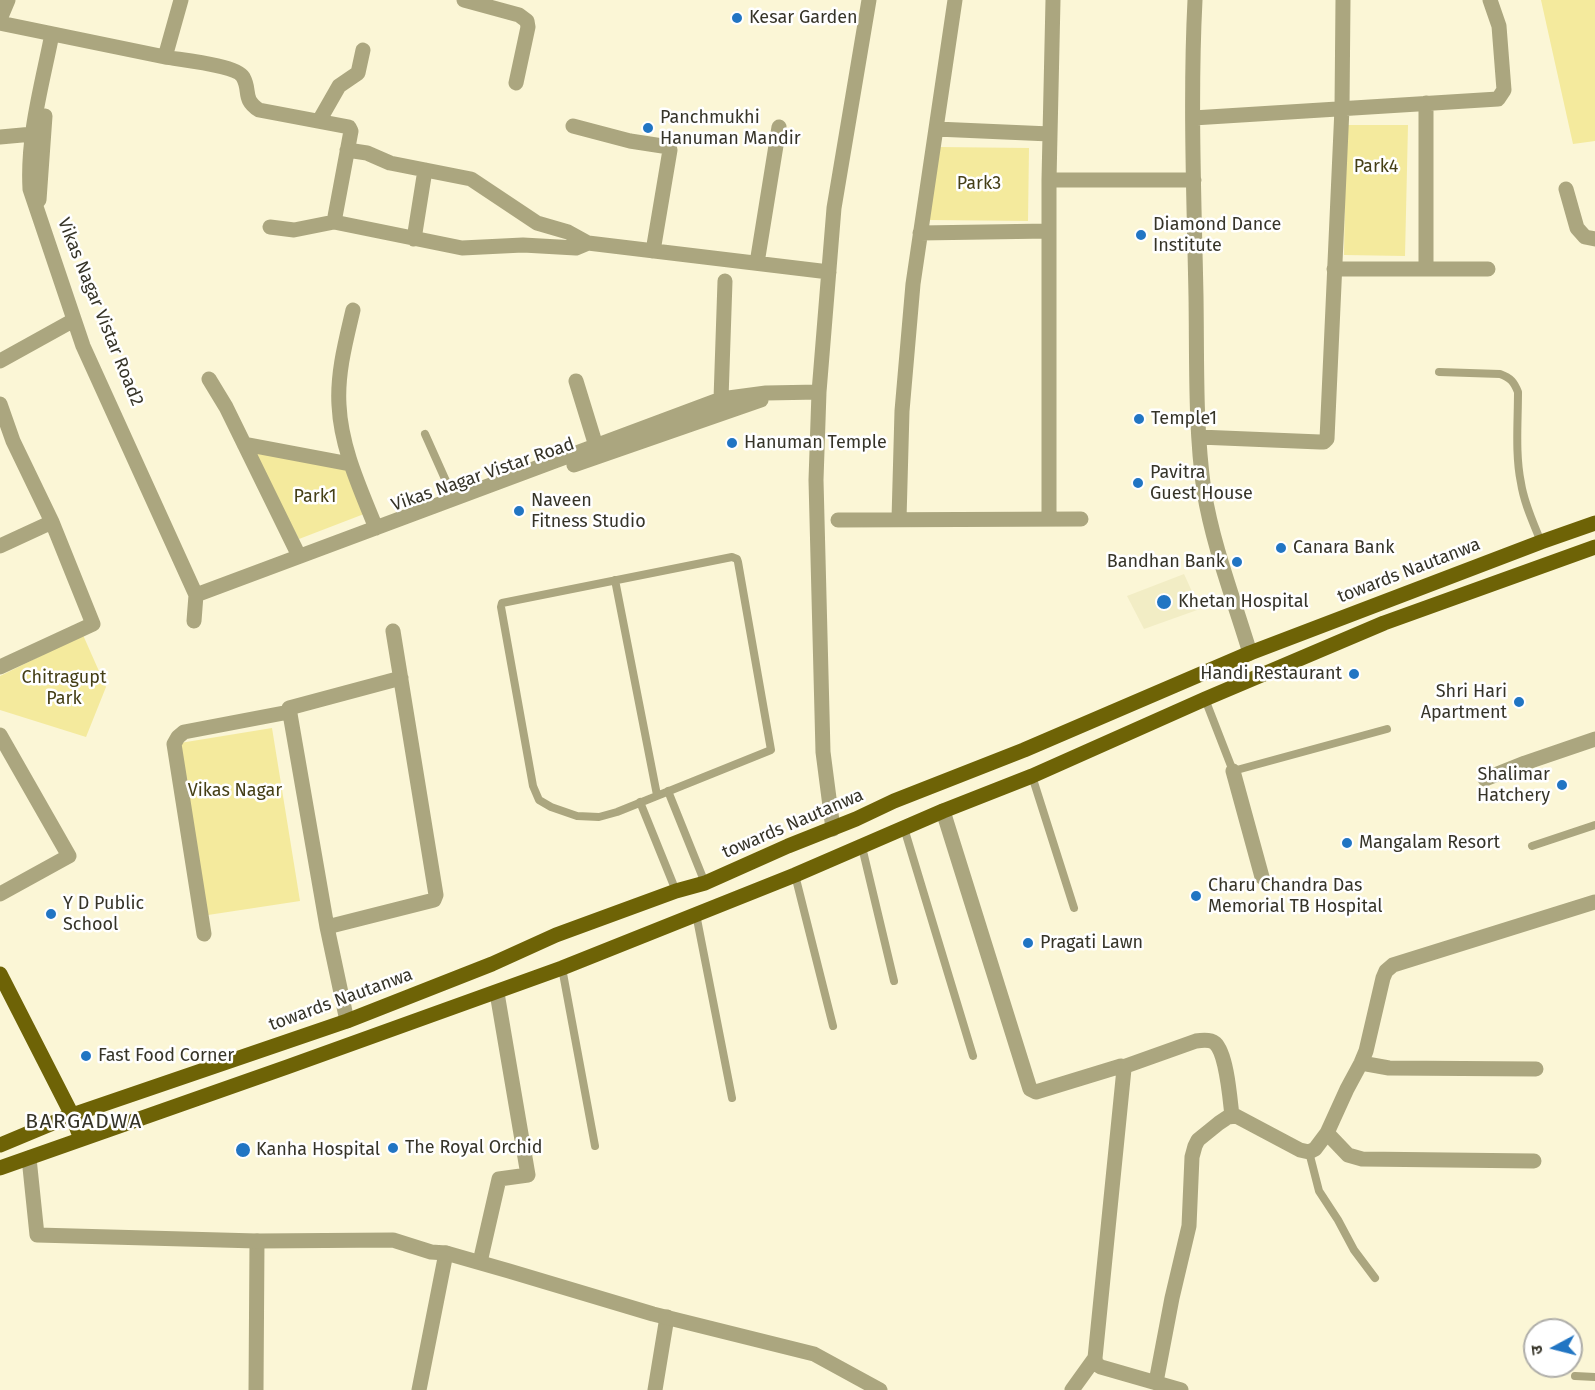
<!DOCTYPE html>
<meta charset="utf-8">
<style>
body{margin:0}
#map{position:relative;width:1595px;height:1390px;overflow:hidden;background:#fbf6d6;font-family:"Fira Sans","Noto Sans Devanagari",sans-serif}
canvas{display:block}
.north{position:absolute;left:1523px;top:1318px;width:60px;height:60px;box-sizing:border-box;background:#fff;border:2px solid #afaea9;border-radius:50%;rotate:263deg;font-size:16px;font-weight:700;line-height:24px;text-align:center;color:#363428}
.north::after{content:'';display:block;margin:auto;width:21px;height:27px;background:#2175c3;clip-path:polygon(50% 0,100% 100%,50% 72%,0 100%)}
</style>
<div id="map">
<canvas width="1595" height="1390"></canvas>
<div class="north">उ</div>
</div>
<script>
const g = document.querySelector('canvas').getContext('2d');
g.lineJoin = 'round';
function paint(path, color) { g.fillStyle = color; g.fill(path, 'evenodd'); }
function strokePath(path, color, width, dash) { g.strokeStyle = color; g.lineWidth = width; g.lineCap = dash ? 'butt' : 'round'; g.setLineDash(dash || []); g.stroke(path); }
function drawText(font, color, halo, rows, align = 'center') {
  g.font = font + ' "Fira Sans",sans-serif'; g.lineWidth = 5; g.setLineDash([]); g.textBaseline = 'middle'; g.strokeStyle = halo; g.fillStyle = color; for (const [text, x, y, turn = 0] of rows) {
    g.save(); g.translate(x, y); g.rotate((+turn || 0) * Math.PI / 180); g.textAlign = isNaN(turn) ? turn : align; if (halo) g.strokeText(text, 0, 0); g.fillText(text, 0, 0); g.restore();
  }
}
paint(new Path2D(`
 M1184 574 1200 609 1144 629 1127 596Z`), '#f2edc5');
paint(new Path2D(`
 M1541 0H1595V141L1573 144Z
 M1346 125H1408L1405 256 1344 255Z
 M939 147 1029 148 1028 221 929 220Z
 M254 453 347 468 364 514 299 539Z
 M83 635 106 687 86 737 0 710V676Z
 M272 728 300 901 208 915 180 743Z`), '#f4ea9d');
strokePath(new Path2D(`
 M1439 372 1500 374C1511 378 1514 382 1518 392 1518 422 1515 454 1521 483 1524 503 1533 522 1541 542
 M425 434 454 499
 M732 557 737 559 738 562 771 750 617 812 599 817 577 816 551 807 539 800 533 786 501 607 502 603Z
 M615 580 657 795
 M1205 699 1233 771 1387 729
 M1032 776 1074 908
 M668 791 705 883
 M640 802 676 891
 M904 828 973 1056
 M1532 846 1595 825
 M862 847 894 981
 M795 875 833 1026
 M696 914 732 1098
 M562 968 595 1146
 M1309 1152 1319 1191 1338 1220 1354 1250 1375 1278
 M1575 1376 1595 1377`), '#aba67f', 8);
strokePath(new Path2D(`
 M464 0 519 15 527 21 528 27 516 83
 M1195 0C1190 98 1194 197 1196 296 1197 361 1195 427 1204 491 1213 546 1234 600 1250 653
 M0 19 8 0
 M0 23 165 57 181 0
 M52 34C42 85 27 136 30 189L83 346 196 595 194 621
 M165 57C181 60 236 65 243 77 251 91 242 99 259 110L349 127 351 131 334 222
 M1193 118 1498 99 1504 90 1499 26 1490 0
 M319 121 339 86 358 73 363 50
 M573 126 630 141 669 147 670 150 653 251
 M936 129 1050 134
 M0 137 33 134
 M347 150 367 153 390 163 471 179 537 223 568 232 588 243 829 272
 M1049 180H1194
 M1566 189 1577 228 1585 237 1595 239
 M39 200 45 116
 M270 227 294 230 334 222 462 248 523 245 576 248 588 243
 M920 233 1049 231
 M414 239 425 170
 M757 263 779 127
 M1334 269H1488
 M1426 269V103
 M353 310C346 340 337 373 339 405 341 448 360 488 376 528
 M0 361 74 320
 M209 379 226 407 299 556
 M576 381 596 446
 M721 399 725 281
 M0 404 13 441 52 522 93 624 0 667
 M1199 437 1320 442H1324L1327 439 1342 108 1343 0
 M244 444 350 464
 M574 465 761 400
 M899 519 902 411 913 284 955 0
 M1049 519V180L1053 0
 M838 520 1081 519
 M0 546 52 522
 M196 595 721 399 766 393 819 392
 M0 735 69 856 0 894
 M1233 771 1262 877
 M1485 779 1525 763 1595 739
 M943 811 1030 1089 1036 1092 1121 1066 1124 1069 1095 1358 1096 1364 1101 1367 1181 1390
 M833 829 823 752 816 480 819 392 834 208 869 0
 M327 927 434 900 436 895 393 631
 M204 934 174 744 178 737 184 732 289 712
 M347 1021 327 927 289 708 401 678
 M1361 1063 1389 1068 1536 1069
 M1123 1067 1196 1041C1202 1040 1210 1039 1215 1043 1227 1054 1230 1100 1232 1116
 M1327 1133 1348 1155 1362 1159 1534 1161
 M480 1262 499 1179 528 1175 497 993
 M1156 1382 1172 1298 1189 1226 1192 1157 1195 1146 1198 1140 1219 1123 1228 1117 1236 1116 1300 1150 1309 1152 1315 1149 1327 1133 1347 1089 1361 1063 1366 1051 1383 978 1386 971 1393 965 1595 902
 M256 1390 257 1241
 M419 1390 446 1253
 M655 1390 667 1317
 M1072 1390 1095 1358`), '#aba67f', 15);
strokePath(new Path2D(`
 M29 1158 37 1235 257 1241 393 1240 431 1252 446 1253 509 1271 653 1314 814 1354 880 1390`), '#aba67f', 15);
strokePath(new Path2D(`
 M0 974 72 1115 81 1139
 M0 1145 72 1115 347 1021 492 964 556 935 676 891 705 883 788 846 856 819 894 801 1024 750 1250 653 1541 542 1595 523
 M0 1168 287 1067 562 968 795 875 943 811 1032 776 1205 699 1384 623 1595 547`), '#6e6306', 15);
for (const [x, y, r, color] of [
 [737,18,6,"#2175c3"],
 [648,128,6,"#2175c3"],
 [1141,235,6,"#2175c3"],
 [1139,419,6,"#2175c3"],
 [732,443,6,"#2175c3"],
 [1138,483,6,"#2175c3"],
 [519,511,6,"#2175c3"],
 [1281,548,6,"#2175c3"],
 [1237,562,6,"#2175c3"],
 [1164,602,8,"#2175c3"],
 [1354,674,6,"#2175c3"],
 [1519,702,6,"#2175c3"],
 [1562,785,6,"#2175c3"],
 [1347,843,6,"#2175c3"],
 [1196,896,6,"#2175c3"],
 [51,914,6,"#2175c3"],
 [1028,943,6,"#2175c3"],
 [86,1056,6,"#2175c3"],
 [393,1148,6,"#2175c3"],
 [243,1150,8,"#2175c3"]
]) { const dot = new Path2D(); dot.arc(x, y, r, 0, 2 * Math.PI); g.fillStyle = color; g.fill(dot); strokePath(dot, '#fff', 2); }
drawText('18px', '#363428', '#fff', [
 ["Kesar Garden",749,18],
 ["Panchmukhi",660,118],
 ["Hanuman Mandir",660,139],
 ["Diamond Dance",1153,225],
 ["Institute",1153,246],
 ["Temple1",1151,419],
 ["Hanuman Temple",744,443],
 ["Pavitra",1150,473],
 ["Guest House",1150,494],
 ["Naveen",531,501],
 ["Fitness Studio",531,522],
 ["Canara Bank",1293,548],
 ["Bandhan Bank",1225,562,"right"],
 ["Khetan Hospital",1178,602],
 ["Handi Restaurant",1342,674,"right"],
 ["Shri Hari",1507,692,"right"],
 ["Apartment",1507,713,"right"],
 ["Shalimar",1550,775,"right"],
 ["Hatchery",1550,796,"right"],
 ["Mangalam Resort",1359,843],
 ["Charu Chandra Das",1208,886],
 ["Memorial TB Hospital",1208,907],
 ["Y D Public",63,904],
 ["School",63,925],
 ["Pragati Lawn",1040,943],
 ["Fast Food Corner",98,1056],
 ["The Royal Orchid",405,1148],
 ["Kanha Hospital",256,1150]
], 'left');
drawText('18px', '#453f16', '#fff', [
 ["Park4",1376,167],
 ["Park3",979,184],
 ["Park1",315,497],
 ["Chitragupt",64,678],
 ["Park",64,699],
 ["Vikas Nagar",235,791]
]);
drawText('18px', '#363428', '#fff', [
 ["Vikas Nagar Vistar Road2",100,312,68],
 ["Vikas Nagar Vistar Road",483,475,-19],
 ["towards Nautanwa",1409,571,-21],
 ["towards Nautanwa",793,824,-23],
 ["towards Nautanwa",341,1000,-20]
]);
g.letterSpacing = '1.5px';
drawText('21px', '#363428', '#fff', [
 ["BARGADWA",84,1122]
]);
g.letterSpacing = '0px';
</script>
